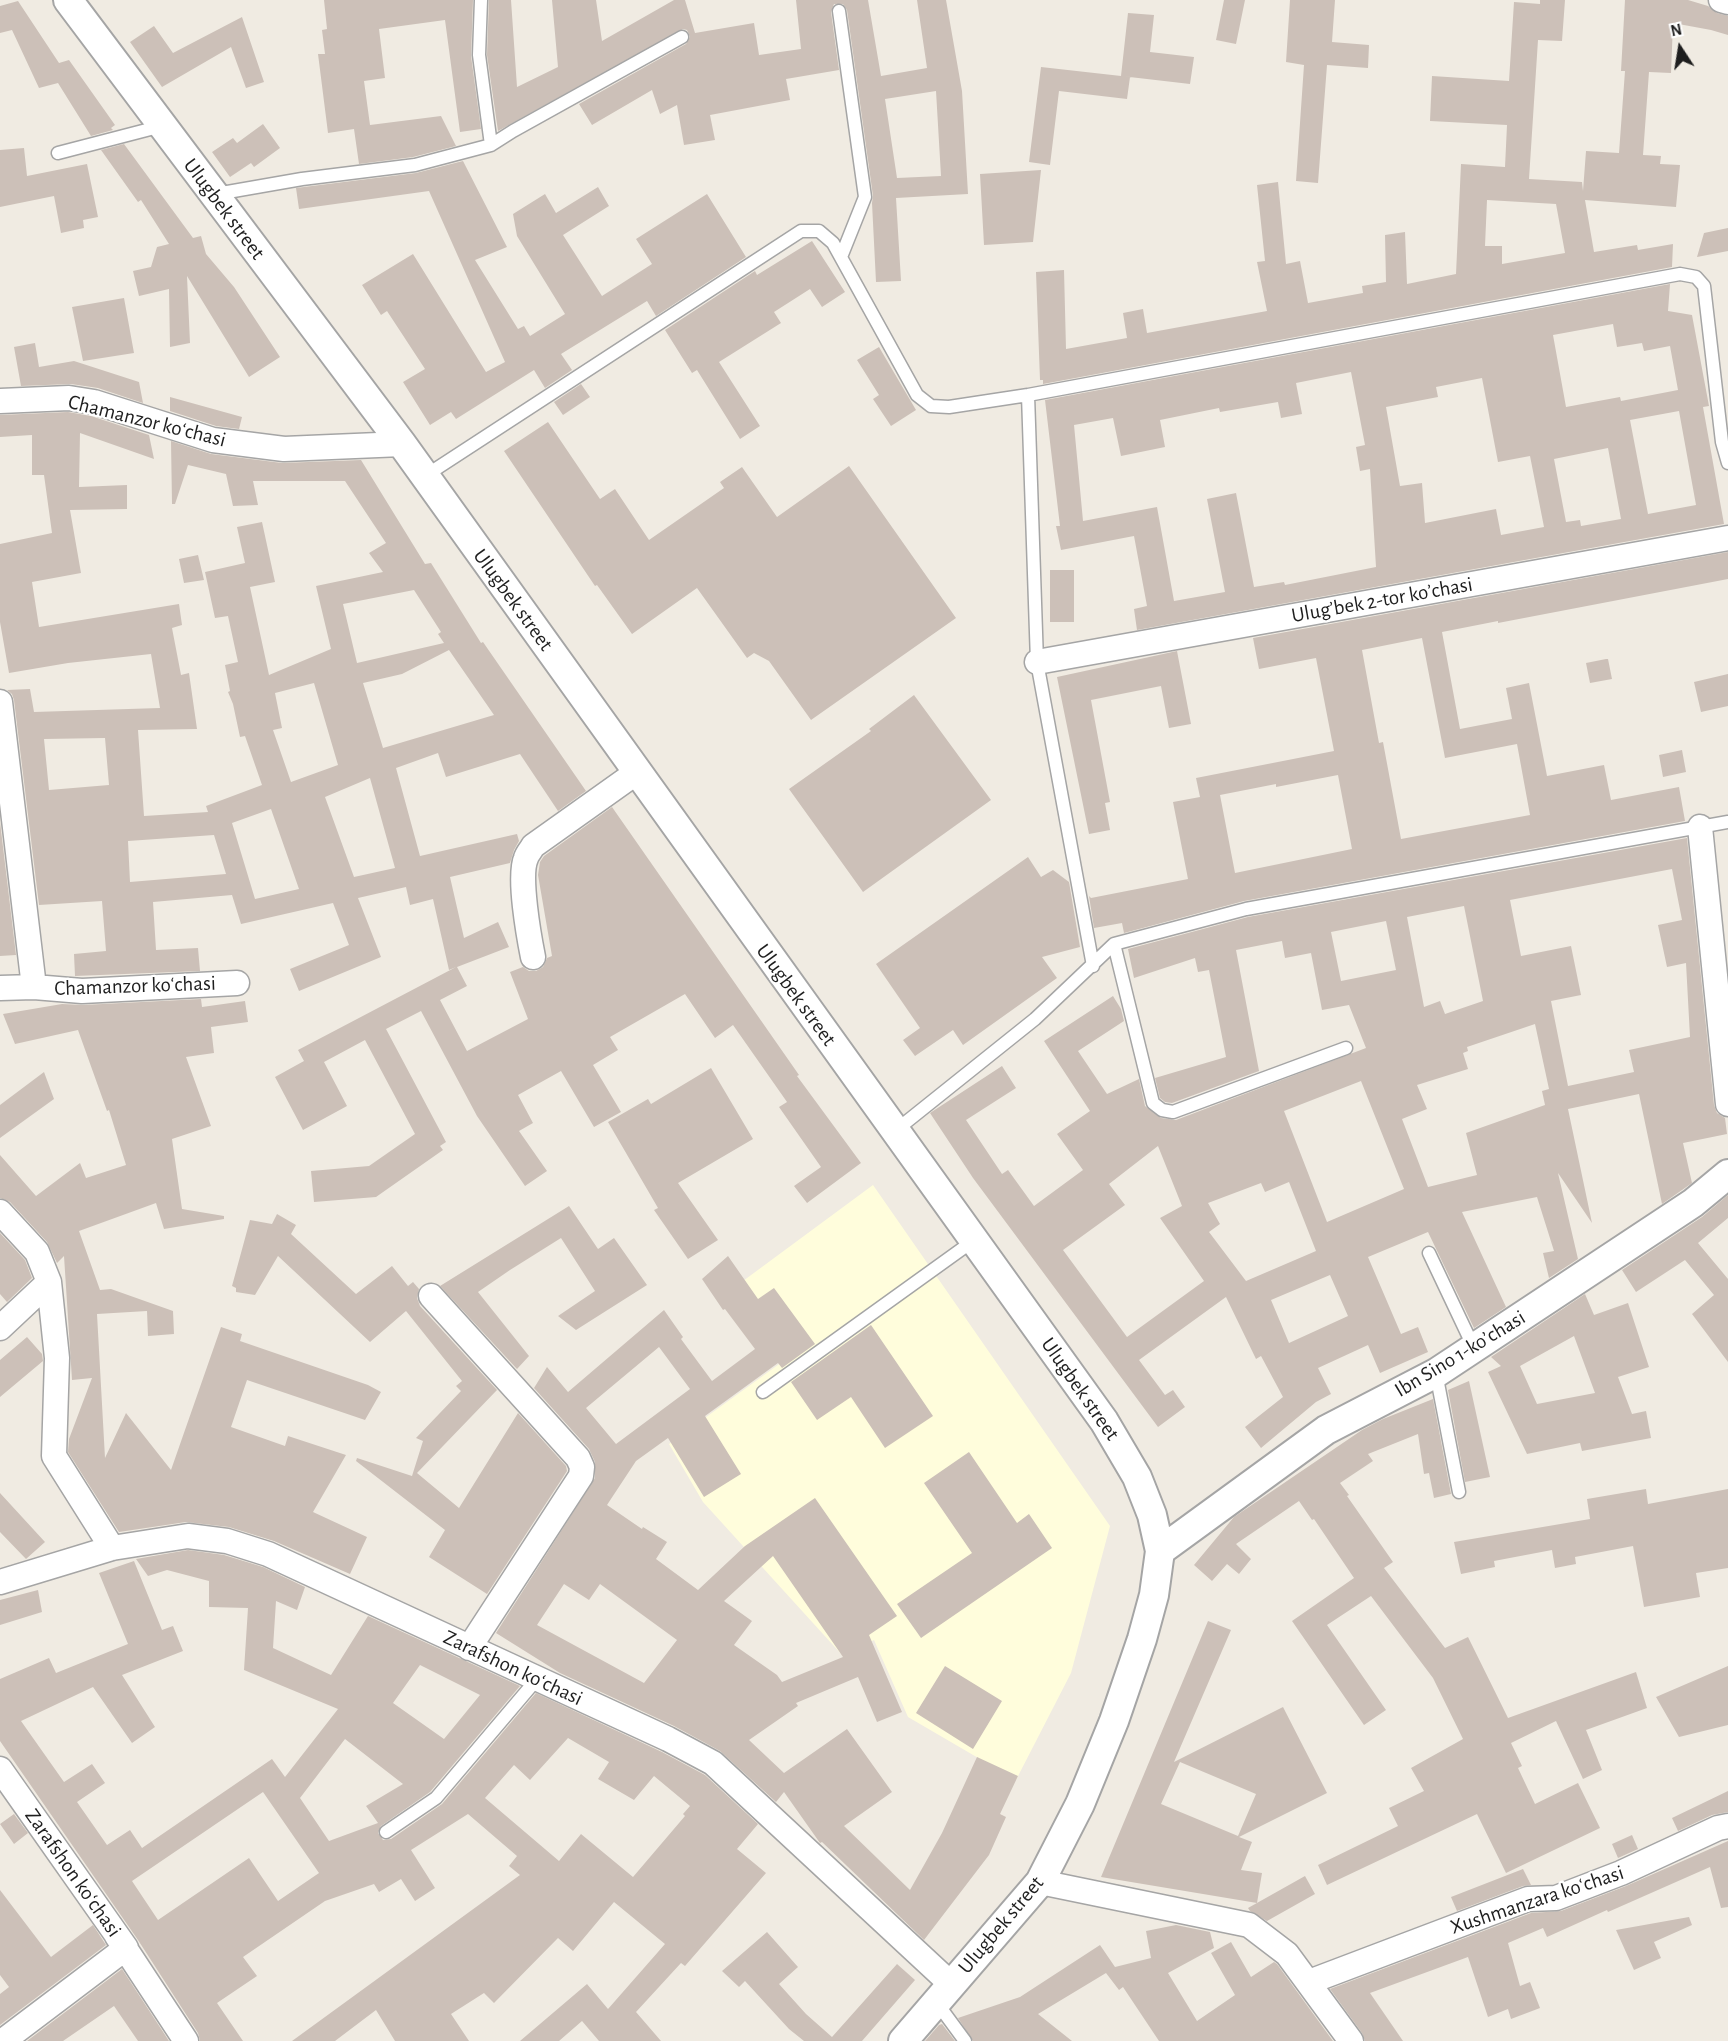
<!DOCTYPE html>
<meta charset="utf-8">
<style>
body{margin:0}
#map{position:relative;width:1728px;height:2041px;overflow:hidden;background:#f0ebe2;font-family:"Alegreya Sans",sans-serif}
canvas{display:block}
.north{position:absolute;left:1650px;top:18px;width:60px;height:60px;-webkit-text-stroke:4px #fff;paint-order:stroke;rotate:348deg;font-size:16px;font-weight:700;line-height:24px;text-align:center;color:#1e1e1e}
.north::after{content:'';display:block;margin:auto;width:21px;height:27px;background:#1e1e1e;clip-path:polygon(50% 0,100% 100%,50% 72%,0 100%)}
</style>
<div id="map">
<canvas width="1728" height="2041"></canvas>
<div class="north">N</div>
</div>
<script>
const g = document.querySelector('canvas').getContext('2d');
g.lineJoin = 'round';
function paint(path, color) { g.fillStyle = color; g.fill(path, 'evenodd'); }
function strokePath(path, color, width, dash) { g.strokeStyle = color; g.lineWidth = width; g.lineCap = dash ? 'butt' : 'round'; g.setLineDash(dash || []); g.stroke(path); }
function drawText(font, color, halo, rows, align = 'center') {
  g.font = font + ' "Alegreya Sans",sans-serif'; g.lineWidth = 4.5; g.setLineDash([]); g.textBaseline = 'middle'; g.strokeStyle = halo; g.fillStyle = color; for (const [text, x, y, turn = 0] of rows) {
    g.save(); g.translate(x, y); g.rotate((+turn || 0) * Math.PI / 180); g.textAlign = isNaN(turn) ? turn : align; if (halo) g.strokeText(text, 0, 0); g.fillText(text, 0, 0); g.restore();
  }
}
paint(new Path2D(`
 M873 1185 1110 1526 1071 1673 1016 1780 908 1717 874 1640 843 1656 703 1502 669 1444 793 1354 743 1281Z`), '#fffddc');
paint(new Path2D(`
 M324 0H473L471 56 481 129 460 132 445 20 379 29 385 78 364 81 370 125 441 116 456 146 413 157 359 164 354 129 328 133 318 54H325L322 30 327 29Z
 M489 0H511L517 87 558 67 552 0H596L602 41 674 0H685L695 33 754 23 759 55 801 49 796 0H868L881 76 927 68 917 0H946L962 91 968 194 896 198 901 281 876 282 872 203 873 196 847 10 843 4H834L831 12 839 70 786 79 790 100 710 115 715 140 684 145 677 105 660 114 652 90 592 125 579 104 686 44 690 37 687 30 683 29 498 131 487 55ZM936 91 941 176 897 178 885 99Z
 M1224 0H1245L1236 44 1216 40Z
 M1290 0H1335L1332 42 1369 45 1368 68 1327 65 1318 183 1296 181 1304 65 1286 62Z
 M1540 0H1565L1562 41 1538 40 1529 179 1582 182 1583 191 1586 151 1619 153 1625 71H1621L1625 0H1688L1708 6 1717 13 1728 16V35L1711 30 1673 23 1671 73 1649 72 1643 155 1661 156 1660 164 1680 165 1676 207 1585 200 1594 252 1637 245 1638 250 1673 244 1672 267 1043 384V380H1040L1036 272 1064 270 1066 349 1127 338 1123 313 1143 309 1147 333 1267 311 1257 262 1265 261 1257 185 1278 182 1286 264 1300 261 1308 303 1363 293 1362 286 1386 282 1385 235 1405 232 1407 284 1456 274 1461 164 1505 167 1507 125 1430 121 1432 76 1509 81 1514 2 1540 4ZM1487 200 1556 204 1565 253 1502 264V246H1485Z
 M18 1 59 63 69 60 115 125 111 128 113 130 91 136 58 83 39 88 12 30 0 33V6Z
 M1128 13 1154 15 1150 52 1194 57 1190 84 1121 76Z
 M242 17 264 82 246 88 231 47 162 87 130 42 154 26 173 53Z
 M1041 67 1130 77 1127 99 1059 91 1050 165 1029 162Z
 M263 124 280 148 254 167 251 163 230 177 212 152 233 138 237 143Z
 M124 144 193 238 201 236 206 254 234 287 280 357 249 377 187 276 190 343 170 347 169 289 139 296 133 271 151 267 157 247 169 244 141 200 138 202 101 150Z
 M24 148 27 176 87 164 98 217 83 220 84 228 61 233 54 196 0 207V150Z
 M463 161 507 247 475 260 518 329 524 326 530 336 565 314 517 236 513 214 545 194 556 213 598 187 609 206 563 235 602 296 652 264 636 239 707 194 746 257 656 316 647 301 561 354 572 370 545 388 534 370 456 419 451 412 430 425 403 382 425 369 387 311 381 315 362 285 413 254 486 372 505 362 429 191 299 209 296 188 416 173Z
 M1041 170 1033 242 984 245 980 174Z
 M1728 228V251L1697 257 1704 233Z
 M812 241 845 292 822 307 810 289 774 312 781 323 719 362 760 426 740 439 697 370 692 373 665 330 755 271 757 275Z
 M1670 284 1668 311 1692 315 1709 406 1703 407 1724 524 1137 630 1134 609 1147 606 1134 536 1061 550 1056 526H1060L1045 400ZM1613 324 1617 347 1642 343 1644 351 1670 346 1678 390 1621 401 1620 397 1566 407 1553 335ZM1351 372 1365 445 1356 447 1360 471 1370 469 1376 567 1285 585 1284 582 1254 587 1236 493 1207 499 1225 592 1174 601 1157 507 1083 521 1074 425 1113 418 1121 456 1165 447 1160 420 1219 408 1220 412 1278 402 1281 418 1302 414 1296 383ZM1482 378 1498 462 1530 456 1544 527 1501 535 1496 509 1425 523 1422 483 1400 486 1386 407 1438 397 1436 387ZM1679 411 1696 505 1648 514 1630 420ZM1608 448 1621 519 1581 526 1580 520 1566 522 1554 459Z
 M124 298 134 353 83 361 72 307Z
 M35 343 39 367 74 361 139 382 143 403 98 388 71 384 21 386 14 347Z
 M879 347 916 410 891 426 873 399 879 395 857 360Z
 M581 384 590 397 563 415 554 402Z
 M170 397 242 417 239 429 216 426 170 411Z
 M68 412 91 416 149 435 154 459 80 433 79 487 127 485V509L70 510 81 573 32 582 39 627 179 604 182 625 172 628 181 675 189 673 197 729 138 730 144 816 208 812 206 806 262 785 245 736 240 737 233 704 228 692 230 691 225 665 238 662 228 616 215 618 205 572 245 563 237 527 262 522 275 582 250 587 269 675 331 649 316 586 383 572 369 553 386 543 345 481H253L258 505 233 506 226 474 188 465 175 504H172L171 441 211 454 282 463 361 460 425 564 431 563 481 643 483 642 586 791 558 811 520 754 446 777 438 753 396 768 420 856 517 834 519 841 514 850 510 863 450 877 464 938 498 922 509 947 457 967 467 986 440 1000 467 1051 528 1019 510 972 523 967 529 971H536L543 967 547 958 552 956 538 875 540 862 544 856 612 807 799 1075 797 1076 861 1163 807 1203 794 1186 821 1167 779 1107 787 1102 733 1025 715 1038 685 994 610 1037 618 1050 593 1065 621 1112 594 1127 561 1071 518 1095 533 1123 519 1131 547 1171 525 1186 477 1116 421 1011 386 1029 446 1142 440 1146 443 1150 376 1197 314 1202 311 1171 369 1166 415 1134 365 1040 324 1062 347 1106 303 1130 275 1077 304 1061 298 1050 456 967 449 970 433 899 410 905 406 887 358 898 381 957 299 991 290 969 349 945 333 903 241 924 232 895 153 902 156 950 198 948 200 971 75 976 74 954 106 951 102 901 39 905 14 700 12 694 7 690 30 689 34 712 160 708 151 654 68 663 9 673 0 622V544L52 533 44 475H32V435L0 437V415ZM414 590 441 632 438 634 444 643 357 663 343 604ZM449 650 494 715 383 748 363 683 402 674ZM314 683 338 765 291 782 273 730 282 728 275 693ZM105 738 109 785 49 790 44 739ZM370 778 395 868 354 877 325 797ZM271 809 299 889 255 899 232 823ZM214 835 226 874 130 882 128 841Z
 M548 422 600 499 615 489 649 540 724 488 720 482 742 467 777 517 849 466 956 618 811 720 769 661 754 653 747 658 697 588 632 634 597 585 595 586 504 451Z
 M1728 552V579L1498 623V621L1442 632 1460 729 1512 719 1506 688 1529 683 1547 776 1604 765 1611 800 1679 787 1685 821 1244 901 1124 933 1122 923 1094 928 1089 896 1091 898 1188 879 1173 802 1200 797 1196 778 1334 751 1316 658 1259 669 1253 638ZM1422 638 1445 758 1517 744 1530 815 1401 839 1383 742 1379 743 1362 650ZM1338 775 1352 849 1235 873 1220 795 1276 784V787Z
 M198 555 204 580 184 583 179 559Z
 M1050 570H1074V622H1050Z
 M1177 651 1191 724 1169 728 1161 686 1091 700 1110 802 1105 803 1110 830 1089 834 1057 677Z
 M1606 659H1608L1612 679 1590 683 1586 663Z
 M1728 674V706L1701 712 1694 682Z
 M914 695 991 800 863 892 789 789 871 731 869 729Z
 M1682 750 1686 772 1663 777 1659 755Z
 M0 822 16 955 0 956Z
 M1687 838 1714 1105 1717 1113 1725 1118 1727 1134 1683 1143 1692 1183 1662 1204 1639 1094 1568 1109 1592 1223 1558 1173 1578 1259 1549 1278 1543 1253 1554 1251 1537 1197 1462 1212 1506 1307 1474 1328 1428 1232 1368 1257 1401 1334 1418 1327 1428 1352 1380 1373 1368 1345 1318 1368 1331 1394 1316 1402 1261 1448 1245 1427 1283 1397 1261 1356 1256 1359 1226 1297 1139 1360 1165 1395 1173 1390 1185 1407 1158 1427 973 1178 930 1113 1002 1066 1016 1088 966 1120 1002 1174 1008 1170 1034 1206 1083 1170 1057 1134 1090 1111 1044 1041 1113 996 1121 1009 1124 1021 1078 1051 1107 1094 1139 1079 1145 1106 1161 1118 1176 1120 1366 1048 1349 1005 1322 1010 1311 953 1285 958 1282 941 1236 950 1259 1071 1172 1103 1165 1102 1160 1098 1155 1078 1226 1057 1209 970 1198 972 1195 958 1134 978 1128 949 1248 917ZM1672 869 1682 920 1658 925 1667 967 1686 963 1690 1037 1629 1050 1634 1072 1568 1086 1551 1001 1581 995 1571 946 1521 956 1510 900ZM1464 906 1483 1001 1445 1014 1440 1001 1424 1007 1407 917ZM1386 921 1396 970 1341 981 1331 932ZM1535 1024 1549 1089 1542 1091 1545 1105 1466 1133 1477 1175 1428 1187 1402 1119 1427 1109 1417 1085 1468 1069 1463 1053 1468 1051 1467 1047ZM1361 1081 1404 1189 1327 1222 1284 1111ZM1158 1146 1182 1206 1160 1218 1204 1281 1127 1337 1063 1250 1125 1205 1109 1184ZM1289 1182 1316 1251 1246 1281 1209 1232 1220 1224 1208 1203 1261 1183 1265 1192ZM1330 1275 1348 1316 1289 1343 1271 1300Z
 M1028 857 1041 877 1053 870 1069 882 1080 947 1042 957 1057 978 963 1045 953 1030 915 1056 903 1040 920 1028 876 964Z
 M201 999 202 1007 245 1001 248 1022 211 1027 214 1053 186 1057 211 1126 172 1139 182 1209 224 1216V1219L164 1229 156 1203 79 1231 100 1290 111 1289 173 1311 174 1334 148 1336 147 1311 97 1314 105 1458 126 1413 171 1470 221 1327 242 1334 240 1341 368 1385 381 1392 365 1420 247 1380 231 1427 285 1446 288 1436 346 1455 313 1512 367 1537 350 1574 274 1541 229 1527 186 1522 119 1532 68 1452 69 1439 92 1378 72 1380 64 1256 57 1263 47 1242 10 1202 0 1198V1155L36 1196 80 1163 86 1178 126 1165 109 1110 107 1111 78 1030 15 1044 3 1014 62 1004 83 1005Z
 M711 1068 753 1139 678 1183 718 1240 688 1259 654 1210 658 1208 608 1122 648 1099 651 1104Z
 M44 1072 54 1099 0 1138V1105Z
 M1728 1195V1218L1698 1243 1728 1279V1362L1692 1314 1714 1295 1685 1260 1636 1292 1622 1270 1702 1217Z
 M569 1206 598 1249 614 1238 647 1285 576 1330 558 1316 595 1291 561 1238 510 1270 478 1292 529 1356 517 1369 440 1286Z
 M277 1214 296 1225 291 1234 356 1294 392 1266 408 1286 413 1282 419 1289 417 1298 420 1306 497 1390 417 1473 459 1508 518 1413 566 1466 567 1471 487 1594 429 1557 445 1530 356 1461 357 1458 412 1476 423 1441 416 1438 461 1391 456 1386 462 1381 406 1311 370 1342 278 1256 255 1295 236 1292V1288L232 1286 250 1220 272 1224Z
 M0 1233 25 1260 32 1278 7 1302 0 1294Z
 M728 1256 758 1299 774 1288 815 1344 782 1368 778 1363 705 1416 741 1474 704 1497 668 1438 636 1461 607 1505 642 1529 643 1527 667 1542 656 1559 698 1590 745 1546 815 1498 897 1616 869 1635 902 1712 877 1722 858 1677 796 1703 798 1706 749 1740 784 1773 847 1729 892 1792 844 1826 910 1890 942 1833 977 1757 1018 1776 1000 1814 1006 1817 989 1855 924 1940 822 1842 820 1843 784 1792 776 1802 720 1751 674 1726 560 1673 496 1633 595 1478V1462L589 1449 534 1388 547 1367 568 1392 664 1310 683 1337 681 1339 712 1381 755 1349 725 1309 723 1310 702 1279ZM659 1347 690 1389 616 1444 586 1408ZM773 1556 843 1657 782 1682 777 1675 734 1645 752 1621 724 1601ZM564 1584 589 1600 600 1584 677 1640 644 1683 537 1625Z
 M1585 1294 1594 1315 1628 1303 1649 1367 1618 1377 1632 1414 1646 1411 1651 1438 1582 1451 1580 1443 1527 1454 1488 1372 1501 1366 1491 1357ZM1574 1336 1595 1393 1537 1404 1520 1366Z
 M871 1325 933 1416 885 1448 851 1397 817 1420 791 1382Z
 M27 1337 42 1354 43 1361 0 1397V1360Z
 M1469 1381 1490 1477 1465 1482 1448 1390Z
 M1433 1399 1451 1494 1434 1498 1429 1473 1424 1474 1418 1434 1368 1454 1373 1461 1340 1483 1349 1495 1347 1496 1393 1562 1384 1568 1445 1648 1468 1637 1508 1718 1636 1672 1647 1708 1586 1730 1602 1770 1583 1779 1556 1721 1511 1743 1522 1766 1518 1768 1535 1804 1578 1783 1600 1828 1506 1873 1477 1814 1327 1885 1318 1865 1398 1826 1389 1808 1424 1791 1411 1768 1463 1739 1433 1678 1371 1596 1327 1625 1386 1710 1364 1725 1292 1621 1354 1578 1314 1519 1312 1520 1299 1501 1236 1544 1251 1559 1239 1574 1227 1564 1212 1581 1194 1565 1234 1517 1362 1430 1383 1419Z
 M969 1452 1017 1523 1029 1514 1052 1548 921 1638 897 1604 972 1553 924 1483Z
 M1646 1489 1648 1504 1728 1489V1568L1696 1573 1700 1597 1644 1607 1633 1546 1575 1557 1576 1564 1555 1568 1552 1550 1494 1561 1495 1567 1461 1574 1454 1542 1590 1519 1587 1499Z
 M0 1493 45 1542 26 1559 0 1532Z
 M188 1550 224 1555 263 1567 305 1587 297 1610 276 1601 273 1648 331 1675 368 1616 520 1686 430 1792 381 1826 378 1833 383 1840 391 1839 442 1804 536 1693 662 1752 705 1775 758 1824 737 1849 766 1873 685 1966 681 1963 636 2012 661 2041H599L582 2021 559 2041H520L587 1984 608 2009 665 1944 614 1902 573 1951 558 1938 494 2003 484 1993 451 2014 469 2041H395L376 2010 335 2041H292L520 1875 509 1866 517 1856 468 1814 411 1850 435 1888 415 1901 401 1879 379 1892 374 1884 325 1901 243 1957 257 1976 217 2003 243 2041H200L198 2033 138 1940 0 1741V1679L49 1658 56 1673 128 1644 99 1573 134 1561 162 1630 173 1626 183 1651 122 1675 155 1727 132 1743 93 1687 21 1721 64 1782 92 1764 105 1783 77 1802 107 1845 130 1830 142 1848 272 1759 285 1777 338 1709 244 1670 248 1608 209 1607V1581L167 1570 148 1576 136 1559ZM420 1665 480 1695 444 1739 393 1703ZM568 1738 609 1762 598 1779 634 1800 654 1776 690 1806 683 1814 685 1816 633 1877 581 1834 559 1861 485 1798 514 1765 530 1780ZM345 1739 403 1784 366 1806 378 1823 329 1841 300 1798ZM263 1792 319 1873 278 1901 249 1858 158 1920 132 1881Z
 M38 1590 42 1612 0 1625V1600Z
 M1208 1621 1231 1630 1174 1762 1283 1707 1327 1793 1239 1837 1252 1842 1241 1870 1262 1873 1257 1903 1101 1877ZM1180 1762 1256 1794 1238 1836 1161 1804Z
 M945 1666 1002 1701 973 1749 916 1713Z
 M1728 1666V1725L1679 1737 1656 1697Z
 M1728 1791V1812L1712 1815 1678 1831 1672 1818Z
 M14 1814 28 1833 14 1844 0 1824Z
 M1632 1835 1638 1849 1618 1858 1612 1844Z
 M1728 1841V1907L1721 1908 1710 1867 1608 1912 1607 1910 1547 1937 1543 1928 1508 1943 1520 1986 1530 1982 1540 2008 1511 2019 1508 2009 1488 2017 1468 1957 1370 1993 1403 2041H1365L1362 2033 1330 1989 1531 1913 1561 1911 1626 1886Z
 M1523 1869 1531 1885 1523 1886 1457 1911 1451 1897Z
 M1305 1876 1315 1894 1267 1921 1250 1911 1248 1908Z
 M0 1890 51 1957 93 1925 106 1945 0 2025V1994L9 1987 0 1975Z
 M1689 1917 1692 1925 1654 1942 1661 1958 1634 1970 1616 1930Z
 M1176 1925 1210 1932 1214 1948 1168 1973 1197 2021 1235 1995 1211 1953 1231 1942 1251 1977 1274 1962 1277 1964 1333 2041H1159L1123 1987 1119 1990 1106 1973 1038 2014 1072 2041H973L958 2018 1020 1997 1100 1945 1115 1967 1151 1958 1146 1931Z
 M767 1932 798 1967 779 1984 806 2014 832 2037 897 1964 915 1980 862 2041H804L789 2029 745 1981 739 1987 722 1971Z
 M122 1969 169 2041H138L114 2006 63 2041H27Z
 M942 2024 955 2041H925L939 2025Z`), '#ccc0b8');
const service = new Path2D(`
 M481 0 479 55 491 145
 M839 11 865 197 841 257
 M58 153 162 126
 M216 194 302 179 415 165 491 145 513 131 682 37
 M1028 395 1037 662 1093 966
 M425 476 801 231H819L833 243 917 395 931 406 949 407 1028 395 1680 274 1696 277 1704 286 1722 442 1728 463
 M1114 944 1153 1103 1162 1110 1173 1112 1346 1048
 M895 1131 1035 1019 1114 944 1246 909 1728 822
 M1429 1253 1474 1348
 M1436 1373 1459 1492
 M763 1392 973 1241
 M386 1832 436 1798 537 1679
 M937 2003 965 2041`);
const minor = new Path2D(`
 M1721 0 1728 2
 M0 401 69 398 94 402 213 440 284 449 402 444
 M1037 662 1728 538
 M0 702 34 987
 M1700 827 1728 1104
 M533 957C529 937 518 876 526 858 527 854 531 850 533 846L637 772
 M0 988 34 987 82 991 237 983
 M0 1212 37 1252 49 1282 57 1358 54 1456 112 1548
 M431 1296 578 1458 582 1467 581 1476 469 1648
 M0 1328 49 1282
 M0 1582 112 1548 188 1536 227 1541 268 1554 668 1739 713 1763 951 1984
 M0 1769 126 1948 3 2041
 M1040 1882 1249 1925 1287 1954 1351 2041
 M117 1936 186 2041
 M1309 1982 1528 1899 1556 1898 1621 1873 1718 1828 1728 1826`);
const tertiary = new Path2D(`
 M68 0 402 444 1104 1421 1137 1477 1152 1515 1160 1551 1154 1595 1142 1639 1114 1721 1080 1804 1040 1882 903 2041
 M1160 1551 1326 1430 1436 1373 1693 1203 1728 1174`);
strokePath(service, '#a5a5a5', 15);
strokePath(minor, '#a5a5a5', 27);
strokePath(tertiary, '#a5a5a5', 32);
strokePath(service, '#fff', 12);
strokePath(minor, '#fff', 24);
strokePath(tertiary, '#fff', 28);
drawText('21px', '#1e1e1e', '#fff', [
 ["Ulugbek street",224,209,53],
 ["Chamanzor koʻchasi",147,421,14],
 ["Ulugbek street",513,600,54],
 ["Ulugʼbek 2-tor koʼchasi",1382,600,-10],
 ["Chamanzor koʻchasi",135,986,-2],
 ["Ulugbek street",796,995,54],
 ["Ibn Sino 1-koʼchasi",1460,1354,-31],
 ["Ulugbek street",1080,1389,55],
 ["Zarafshon koʻchasi",513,1668,25],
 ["Zarafshon koʻchasi",73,1873,55],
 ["Xushmanzara koʻchasi",1537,1900,-18],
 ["Ulugbek street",1001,1925,-50]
]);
</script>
